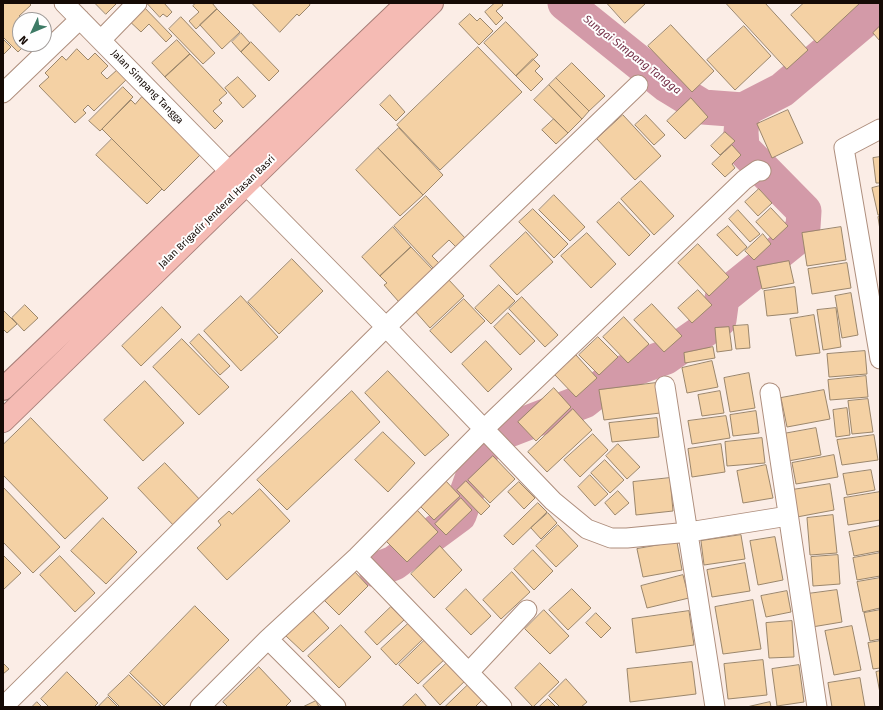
<!DOCTYPE html>
<style>
body{margin:0}
#map{position:relative;width:883px;height:710px;overflow:hidden;background:#fbede6;font-family:"Fira Sans",sans-serif}
canvas{display:block}
.frame{position:absolute;inset:0;border:4px solid #150a05;pointer-events:none}
.north{position:absolute;left:12px;top:12px;width:40px;height:40px;box-sizing:border-box;background:#fefefe;border:1px solid #a19c9a;border-radius:50%;rotate:226deg;font-size:11px;font-weight:700;line-height:16px;text-align:center;color:#150a05}
.north::after{content:'';display:block;margin:auto;width:14px;height:18px;background:#3d7a65;clip-path:polygon(50% 0,100% 100%,50% 72%,0 100%)}
</style>
<div id="map">
<canvas width="883" height="710"></canvas>
<div class="frame"></div>
<div class="north">N</div>
</div>
<script>
const g = document.querySelector('canvas').getContext('2d');
g.lineJoin = 'round';
function strokePath(path, color, width, dash) { g.strokeStyle = color; g.lineWidth = width; g.lineCap = dash ? 'butt' : 'round'; g.setLineDash(dash || []); g.stroke(path); }
function paint(path, color) { g.fillStyle = color; g.fill(path, 'evenodd'); }
function drawText(font, color, halo, rows, align = 'center') {
  g.font = font + ' "Fira Sans",sans-serif'; g.lineWidth = 4; g.setLineDash([]); g.textBaseline = 'middle'; g.strokeStyle = halo; g.fillStyle = color; for (const [text, x, y, turn = 0] of rows) {
    g.save(); g.translate(x, y); g.rotate((+turn || 0) * Math.PI / 180); g.textAlign = isNaN(turn) ? turn : align; if (halo) g.strokeText(text, 0, 0); g.fillText(text, 0, 0); g.restore();
  }
}
strokePath(new Path2D(`
 M565 3 667 85 703 107 743 110 782 90 880 7
 M496 435 584 401 617 375 666 357 719 320 722 298 795 239 803 227 804 211 742 148 741 132 743 110
 M376 570 394 563 459 515 483 448`), '#d39aa8', 35);
const building = new Path2D(`
 M3 3H29L31 5 19 16 23 20H20V23L17 26 20 30V44H26L18 52 3 37Z
 M95 3H117L106 14Z
 M140 3 172 36 166 42 149 24 141 32 125 17Z
 M147 3H164L172 12 167 17 163 14 160 17Z
 M196 3H212L217 9 196 29 189 21 199 12 193 6Z
 M252 3H309L310 5 299 16 297 14 280 32Z
 M495 3H501L503 5 496 11 503 18 496 25 485 12Z
 M607 3H646L625 23Z
 M726 3H765L808 50 787 69Z
 M804 3H860L817 43 791 15Z
 M217 9 240 32 222 49 200 25Z
 M470 14 477 21 480 18 493 31 479 45 459 24Z
 M181 17 215 53 203 64 169 29Z
 M506 22 538 55 516 76 484 43Z
 M671 25 714 71 692 92 648 46Z
 M744 26 771 56 735 90 707 60Z
 M880 26V41L873 33Z
 M241 33 250 43 241 52 232 42Z
 M3 39 11 47 3 55Z
 M177 40 190 54 165 77 152 63Z
 M251 42 279 71 269 81 241 52Z
 M478 47 522 92 440 170 397 125Z
 M77 49 88 60 95 53 108 66 101 73 107 79 118 69 128 78 94 111 88 105 83 110 86 113 75 123 39 86 49 77 45 73 62 56 66 60Z
 M190 54 227 93 219 100 222 103 213 111 223 121 215 129 165 77Z
 M533 59 540 66 535 71 543 79 531 91 516 76Z
 M572 63 605 96 589 111 556 78Z
 M238 77 256 96 243 108 225 88Z
 M556 78 589 111 582 119 549 85Z
 M549 85 582 119 568 133 534 100Z
 M123 87 133 97 100 131 89 121Z
 M390 95 405 112 396 121 380 105Z
 M142 97 171 125 205 150 164 191 102 129 131 100 135 104Z
 M691 98 708 117 685 139 667 121Z
 M788 110 803 143 772 158 757 124Z
 M623 115 661 156 635 180 597 139Z
 M646 115 665 135 654 145 635 125Z
 M554 119 568 133 556 144 542 130Z
 M399 128 443 175 423 195 378 148Z
 M725 132 735 141 720 155 711 146Z
 M112 139 162 189 147 204 96 155Z
 M732 145 741 155 732 164 735 168 725 177 712 164Z
 M378 148 423 195 400 216 356 170Z
 M880 157V183H876L873 158Z
 M641 181 674 216 654 235 621 199Z
 M880 186V215H878L872 188Z
 M759 189 772 203 758 216 745 202Z
 M554 195 585 227 570 241 539 210Z
 M426 196 465 238 456 247 449 240 432 256 439 263 433 268 394 226Z
 M619 202 650 235 629 256 597 222Z
 M771 208 788 226 773 240 756 222Z
 M533 209 568 244 554 258 519 222Z
 M738 210 760 234 750 242 729 219Z
 M880 216V230L878 217Z
 M728 226 747 247 737 256 717 235Z
 M393 227 411 247 380 276 362 257Z
 M841 227 846 260 807 266 802 233Z
 M526 232 553 262 517 295 490 266Z
 M587 233 616 264 591 288 561 256Z
 M763 234 771 244 754 260 745 251Z
 M698 244 729 277 709 296 678 263Z
 M411 247 433 270 399 302 384 285 387 283 380 276Z
 M292 259 323 291 279 334 248 302Z
 M789 261 794 283 762 289 757 267Z
 M847 263 851 288 812 294 808 269Z
 M448 279 464 296 430 328 415 311Z
 M499 285 515 301 491 324 475 308Z
 M795 287 798 313 767 316 764 291Z
 M698 290 712 305 692 323 678 308Z
 M851 293 858 335 842 338 835 296Z
 M241 296 278 337 241 371 204 331Z
 M522 297 558 335 545 347 509 309Z
 M464 299 485 321 451 353 430 331Z
 M652 304 682 336 664 352 634 320Z
 M25 305 38 318 24 331 12 318Z
 M162 307 181 327 141 366 122 346Z
 M836 308 841 347 823 350 817 310Z
 M3 310 17 324 7 333 3 329Z
 M508 313 535 341 520 355 494 327Z
 M814 315 820 353 796 356 790 319Z
 M624 317 649 344 628 363 603 337Z
 M748 325 750 348 736 349 733 326Z
 M729 327 732 350 717 352 715 328Z
 M199 334 230 366 220 375 190 343Z
 M598 337 618 357 599 375 579 355Z
 M182 339 229 387 199 415 153 367Z
 M486 341 512 369 488 392 462 364Z
 M713 347 715 358 685 363 684 353Z
 M865 351 867 374 829 377 827 354Z
 M576 355 597 378 576 397 555 375Z
 M712 361 718 387 687 393 682 368Z
 M388 371 449 435 425 456 365 393Z
 M749 373 755 408 730 412 724 378Z
 M866 376 868 397 830 400 828 380Z
 M145 381 184 423 143 461 104 420Z
 M656 383 660 413 604 420 599 390Z
 M554 388 571 407 536 441 518 422Z
 M824 390 830 419 787 427 781 398Z
 M352 391 380 422 287 510 257 480Z
 M720 391 724 413 702 416 698 395Z
 M868 399 873 432 852 434 848 401Z
 M847 408 850 435 836 437 833 410Z
 M573 409 592 430 547 472 528 452Z
 M756 411 759 433 733 436 730 415Z
 M726 416 730 438 692 444 688 421Z
 M31 418 108 498 65 539 3 475V445Z
 M657 418 659 437 612 442 609 423Z
 M816 428 821 455 788 461 783 434Z
 M383 432 415 463 388 492 355 460Z
 M593 434 608 450 580 477 564 460Z
 M874 435 878 460 842 465 837 440Z
 M762 438 765 463 727 466 725 442Z
 M618 444 640 467 627 479 606 456Z
 M721 444 725 472 692 477 688 449Z
 M834 455 838 477 796 484 792 463Z
 M493 456 515 479 490 503 468 480Z
 M605 460 624 480 610 493 591 473Z
 M165 463 203 503 176 528 138 488Z
 M766 465 773 498 743 503 737 471Z
 M871 470 875 490 847 495 843 474Z
 M590 475 608 494 595 506 578 487Z
 M670 478 673 511 636 515 633 482Z
 M445 480 460 496 434 520 419 505Z
 M466 481 490 506 481 515 457 490Z
 M519 482 535 498 524 509 508 492Z
 M830 484 834 510 797 517 792 490Z
 M3 487 60 547 33 573 3 542Z
 M260 489 290 521 227 580 197 548 221 525 218 521 229 511 232 514Z
 M618 491 629 503 615 515 605 503Z
 M880 492V520L848 525 844 498Z
 M461 498 472 510 446 535 435 524Z
 M538 503 547 512 513 545 504 536Z
 M416 509 438 532 407 562 385 540Z
 M548 513 557 523 541 539 531 528Z
 M833 515 837 553 810 555 807 518Z
 M103 518 137 552 106 584 71 551Z
 M558 525 578 546 556 567 536 546Z
 M880 526V551L854 556 849 532Z
 M741 535 745 559 704 565 701 541Z
 M775 537 783 580 758 585 750 541Z
 M677 542 682 570 643 577 637 549Z
 M440 546 462 570 434 598 411 574Z
 M533 550 553 571 534 590 514 569Z
 M880 553V576L857 580 853 558Z
 M3 555 21 573 3 590Z
 M838 555 840 584 813 586 811 557Z
 M60 556 95 593 75 612 40 575Z
 M745 563 750 591 712 597 707 570Z
 M355 572 368 586 339 615 325 601Z
 M512 572 530 592 501 619 483 600Z
 M683 575 689 598 647 608 641 586Z
 M880 578V608L863 612 857 582Z
 M466 589 491 616 471 635 446 609Z
 M572 589 591 608 568 630 549 610Z
 M837 590 842 622 812 627 807 594Z
 M787 591 791 612 766 617 761 596Z
 M753 600 761 649 723 654 715 607Z
 M195 606 229 640 164 706 130 673Z
 M391 607 404 620 377 645 365 632Z
 M544 610 569 636 550 654 525 629Z
 M880 610V639L870 641 864 613Z
 M313 611 329 628 303 652 286 636Z
 M689 611 694 645 636 653 632 619Z
 M596 613 611 628 601 638 586 623Z
 M792 621 794 657 769 658 766 623Z
 M409 623 424 638 396 665 381 649Z
 M341 625 371 657 339 688 308 656Z
 M852 626 861 670 834 675 825 631Z
 M426 639 445 659 418 684 399 665Z
 M880 641V668L873 669 868 643Z
 M450 660 468 678 440 705 423 686Z
 M763 660 767 695 728 699 724 664Z
 M692 662 696 694 630 702 627 669Z
 M3 663 9 669 3 674Z
 M540 663 559 682 533 707 515 688Z
 M799 665 804 702 777 706 772 669Z
 M259 667 291 701 285 707H228L223 702Z
 M880 671V693L876 672Z
 M67 672 98 703 94 707H49L41 699Z
 M129 675 162 707H120L108 695Z
 M860 678 865 707H832L828 683Z
 M566 679 587 702 581 707H560L549 696Z
 M469 684 483 699 475 707H445Z
 M416 694 427 707H402Z
 M108 697 118 707H98Z
 M548 699 556 707H539Z
 M316 701 319 707H303Z
 M37 702 42 707H32Z
 M770 702 771 707H747Z`);
paint(building, '#f4d1a4');
strokePath(building, '#9b866b', 1);
const street = new Path2D(`
 M64 3 229 171
 M101 40 137 3
 M3 93 80 19
 M880 129 844 148 880 359
 M245 184 386 327 553 501 587 529 611 538H627L689 532 788 516
 M665 386 715 707
 M770 393 817 707
 M357 557 502 707
 M268 639 336 707
 M469 672 527 610
 M3 707 386 327 638 85
 M200 707 268 639 357 557 483 430 744 180 758 170 761 171`);
const highway = new Path2D(`
 M3 389 407 3
 M3 421 432 3`);
strokePath(street, '#ae8e7d', 21);
strokePath(highway, '#a77d77', 24);
strokePath(street, '#fff', 19);
strokePath(highway, '#f5bbb4', 22);
drawText('10px', '#150a05', '#fefefe', [
 ["Jalan Simpang Tangga",147,87,46],
 ["Jalan Brigadir Jenderal Hasan Basri",217,212,-44]
]);
drawText('italic 11px', '#732e45', '#fefefe', [
 ["Sungai Simpang Tangga",632,55,38]
]);
</script>
